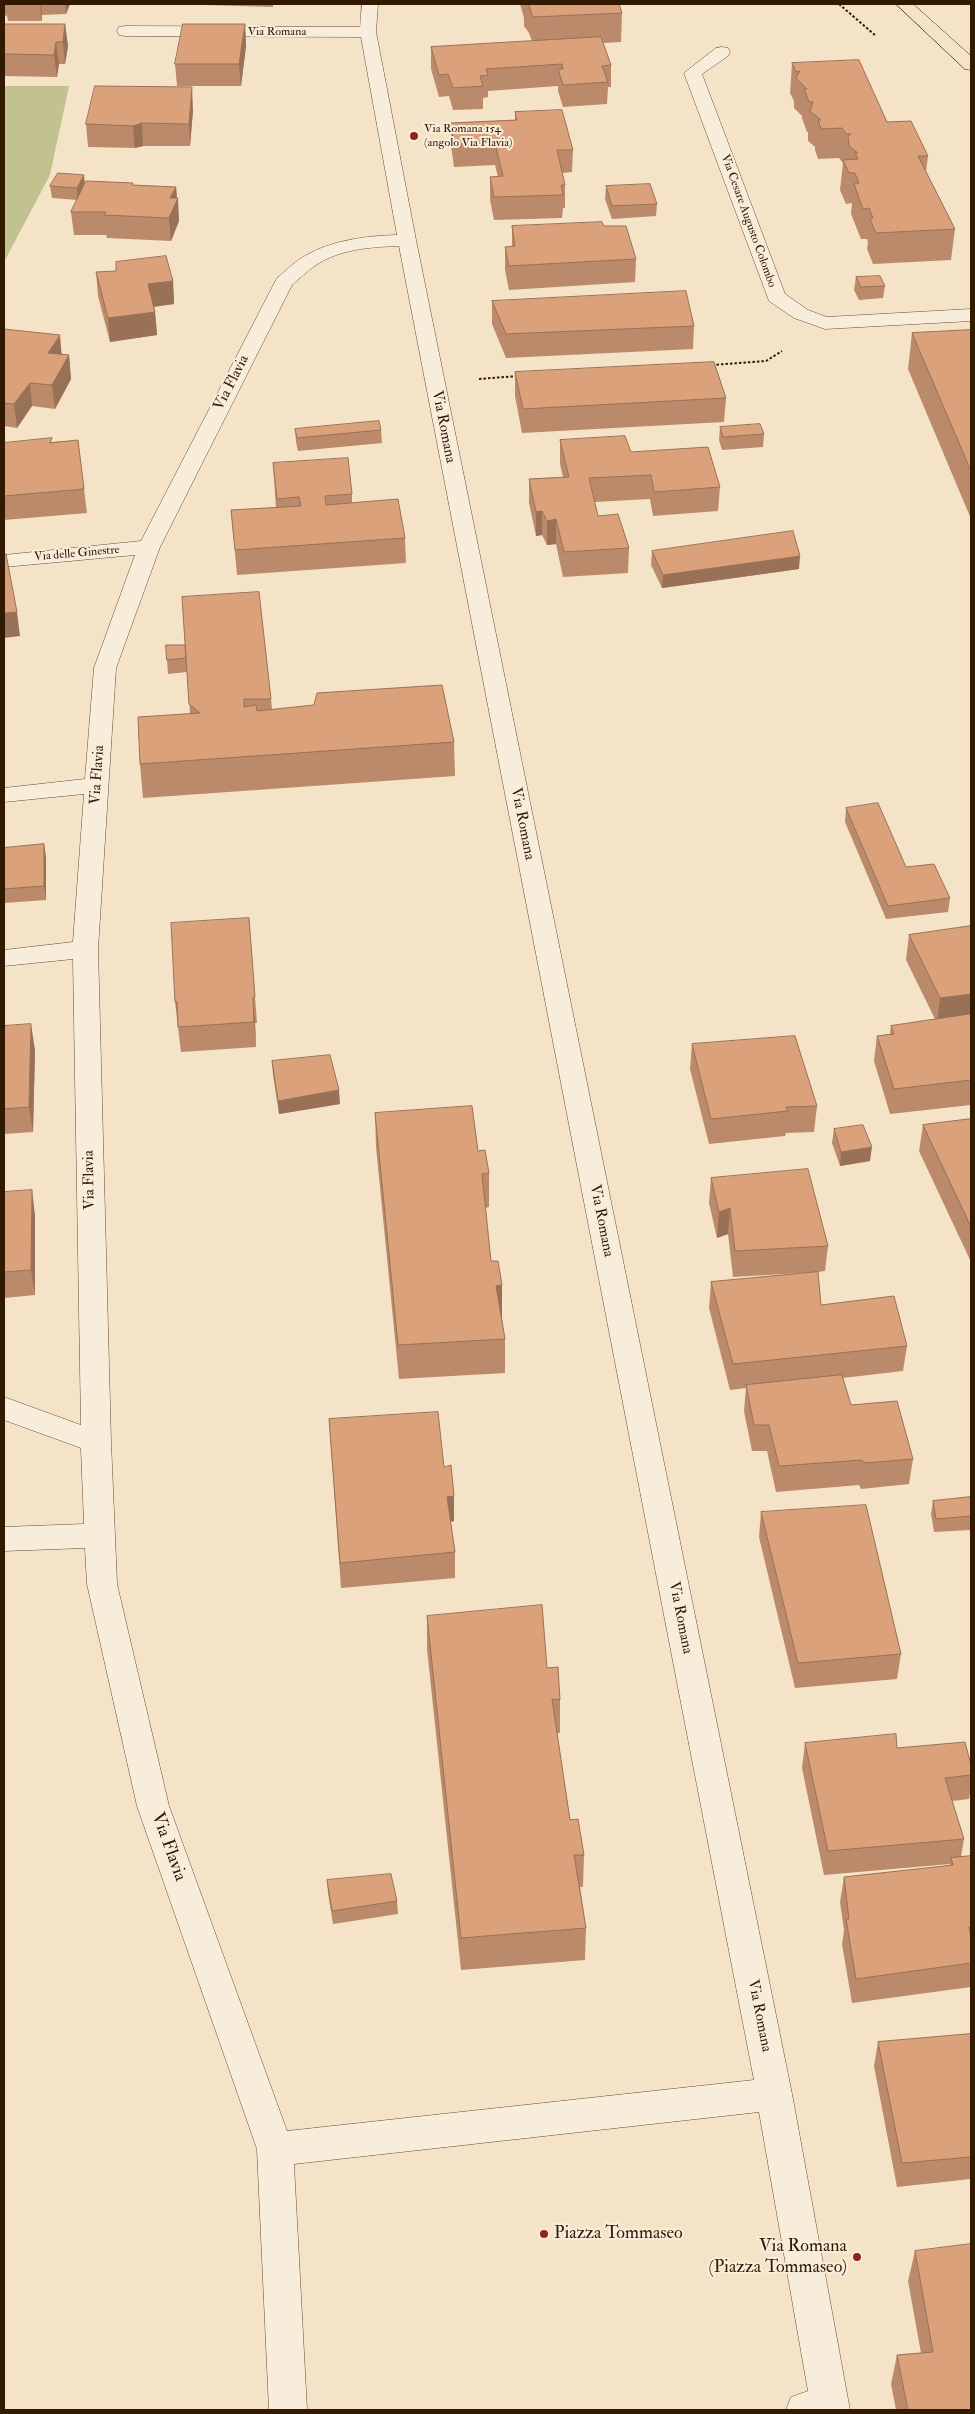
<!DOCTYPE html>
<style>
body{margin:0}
#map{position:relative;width:975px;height:2414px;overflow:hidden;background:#f5e3c7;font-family:"IM FELL Double Pica",serif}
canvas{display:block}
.frame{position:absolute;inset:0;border:5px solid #321a01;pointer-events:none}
</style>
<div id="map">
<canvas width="975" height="2414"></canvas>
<div class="frame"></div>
</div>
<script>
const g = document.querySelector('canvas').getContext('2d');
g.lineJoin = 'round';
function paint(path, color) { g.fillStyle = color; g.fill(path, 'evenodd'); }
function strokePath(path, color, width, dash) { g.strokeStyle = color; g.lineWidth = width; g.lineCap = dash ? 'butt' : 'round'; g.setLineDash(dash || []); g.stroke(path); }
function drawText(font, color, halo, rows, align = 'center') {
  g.font = font + ' "IM FELL Double Pica",serif'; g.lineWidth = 4; g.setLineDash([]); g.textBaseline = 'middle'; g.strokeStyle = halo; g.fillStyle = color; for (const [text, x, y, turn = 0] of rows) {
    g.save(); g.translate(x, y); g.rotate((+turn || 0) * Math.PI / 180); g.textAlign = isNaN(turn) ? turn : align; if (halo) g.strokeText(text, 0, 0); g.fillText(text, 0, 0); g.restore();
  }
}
paint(new Path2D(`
 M4 86H69L50 175 4 262Z`), '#c2c291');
const minor = new Path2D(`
 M362 4H378L376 32 416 240 792 2094 850 2410H786L791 2397 808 2391 759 2112 294 2164 307 2410H269L257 2149 137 1806 87 1584 85 1548 4 1551V1527L84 1524 81 1448 4 1420V1397L81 1425 73 959 4 966V950L73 942 84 794 4 802V788L85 779 94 668 135 555 4 567V555L141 541 277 278C286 271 295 261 305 256 332 240 366 236 397 235L361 37 125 36 119 35 117 31 119 27 125 26 360 27ZM399 246 754 2080 287 2131 169 1806 117 1584 111 1442 98 949 116 668 160 547 292 285C300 278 307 271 316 265 340 249 371 247 399 246Z
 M722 47 728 48 730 52 728 56 702 74 785 294 808 310 827 317 971 309V321L825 329 794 318 769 301 684 73 716 48Z`);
const major = new Path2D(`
 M896 4H913L971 56V70L965 69Z`);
strokePath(minor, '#634c32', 1);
strokePath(major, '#321a01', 1);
strokePath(new Path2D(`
 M839 4 876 36
 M712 365 766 361 782 351
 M479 379 518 376`), '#321a01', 2, [2.5, 2]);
paint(minor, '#f8eddb');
paint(major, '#f5e3c7');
paint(new Path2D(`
 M4 4H70L66 14 42 15V21H8L7 16 4 15Z
 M169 4H273V7Z
 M520 4H621H619L622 13 621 42 603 43 611 65V87H608L607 104 563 107 558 91V86L488 91V97L483 98V109L453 110 449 96 439 97 431 69V47L532 41 529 33 524 26V18Z
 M4 24H65L68 46 65 64H59L57 77 4 76Z
 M245 24 246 46 241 86H177L175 64Z
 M792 63 887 122 928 156 926 172 955 229 951 260 873 264 867 249 868 242 867 239H861L851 214 852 203 846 204 840 190 843 163 839 158 818 159 815 150V147L808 141V132H807L802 118V116L794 108V101L790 93Z
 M193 110 190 146H143L135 148 88 147 86 124Z
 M515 112 573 150 572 172 562 173 565 185V208H563L562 218 494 220 490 200V177H498L495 165 454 167 451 145V123L515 120Z
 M84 175V184L176 187 179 221 171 241 107 238 106 235H74L71 212 77 200 52 198 50 186Z
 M606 186 657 204 656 216 612 219 605 199Z
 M512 226H604L636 259 635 282 509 290 505 270V247L512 246Z
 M96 272 173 281 174 304 154 307 155 312 157 335 110 342 98 296Z
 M856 277 885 286 883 298 859 300 854 290Z
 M492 301 694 326 693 349 506 358 492 324Z
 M4 329 62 355H69L71 379 55 409 32 406 17 428 4 426Z
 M971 330V519L908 369 912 333Z
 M515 372 726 398 724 422 522 433 515 396Z
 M720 427 764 434 763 447 722 450 719 440Z
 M295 429 381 430 382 443 298 451 296 442Z
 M78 440 87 513 4 520V443L52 442Z
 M560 440 631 452 720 487 718 511 653 516 650 499 595 502 598 516 629 548 628 573 563 577 556 544 547 545 542 535 536 536 529 503V479L563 477 560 464Z
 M273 463 352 494V503L405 538 406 563 237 575 231 510 276 508Z
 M652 551 799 569 662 588 651 565Z
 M166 645 271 699 272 709 454 742 455 776 143 798 140 764 190 713 187 672 168 674Z
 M846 808 906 867 950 898 948 912 886 919 845 822Z
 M44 844 46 858V900L4 903V848Z
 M249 918 257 1023H255L256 1047 181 1052 175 1002Z
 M971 926V1105L890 1114 874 1061 877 1036 890 1034 891 1026 935 1019 906 960 909 935Z
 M4 1026 35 1050 33 1132 4 1134Z
 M692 1044 817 1106 814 1132 786 1133 785 1136 709 1144 690 1069Z
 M272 1061 340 1104 279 1114 273 1075Z
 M375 1113 478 1151 489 1173V1207L485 1208 491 1261 502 1285V1319L505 1339V1373L399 1379 376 1147Z
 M971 1119V1262L919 1151 923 1125Z
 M834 1129 870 1161 840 1166 832 1143Z
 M711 1178 828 1246 825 1271 818 1272 821 1305 907 1346 903 1371 843 1378 851 1405 913 1459 909 1484 861 1489 859 1485 776 1492 767 1451H752L744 1411 746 1388 730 1390 709 1308 711 1282 817 1272 733 1277 728 1234 717 1238 709 1203Z
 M4 1192 35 1215V1295L4 1298Z
 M329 1419 444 1467 454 1521 450 1522 455 1552V1578L341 1588Z
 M971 1497V1530L934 1532 931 1514 933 1501Z
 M761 1512 901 1654 897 1679 795 1688 759 1537Z
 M427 1616 547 1668 560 1700V1733H557L570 1820 584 1855 583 1887H580L586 1928 585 1960 461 1970 427 1649Z
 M805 1743 897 1748 971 1765V1787L969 1799 952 1801 964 1839 961 1857 971 1856V1987L852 2003 842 1944 844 1930 840 1902 844 1877 950 1866V1864L824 1875 802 1768Z
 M327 1880 397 1901 398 1914 333 1924 328 1893Z
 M971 2034V2179L897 2187 874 2066 878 2042Z
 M915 2251 971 2410H896L891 2384 897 2355 921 2353 908 2281Z`), '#bb8a6a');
paint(new Path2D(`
 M40 4H41L42 15V21Z
 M65 4H70L66 14Z
 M65 24 68 46 65 64 63 42Z
 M245 24 246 46 241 86 239 64Z
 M56 42 59 64 57 77 54 55Z
 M192 87 193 110 190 146 189 124Z
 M142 123 143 146 135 148 133 126Z
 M84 175 85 187 78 200 77 188Z
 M176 187 177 200 178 198 179 221 171 241 169 218 170 198Z
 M173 281 174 304 150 307 148 284Z
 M155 312 157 335 110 342 108 318Z
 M60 335 62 358 48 353Z
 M69 355 71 379 55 409 52 385Z
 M30 383 32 406 17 428 14 404Z
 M542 511V535L536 536V512Z
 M556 519V544L547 545V521Z
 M800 556 799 569 662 588 663 575Z
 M17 612 20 636 4 638V613Z
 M44 844 46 858V900L44 886Z
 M971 994V1019L937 1024 940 998Z
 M253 997 255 1023 256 1047 254 1022Z
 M31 1024 35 1050 33 1132 29 1107Z
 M339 1090 340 1104 279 1114 278 1101Z
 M872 1147 870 1161 840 1166 841 1152Z
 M32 1190 35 1215V1295L31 1270Z
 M730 1208 728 1234 717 1238 719 1212Z
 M502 1285V1319L495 1320 496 1286Z
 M454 1496V1521L447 1523V1497Z`), '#997156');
const building = new Path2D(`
 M529 4H619L622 13 533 17Z
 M4 24H65L63 42H56L54 55 4 54Z
 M183 24H245L239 64H175Z
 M601 37 611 65 602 66 608 82 563 85 558 69H563L562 64 486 69 488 75 480 76 483 86 453 88 448 74 439 75 431 47Z
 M859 60 887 122 911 121 928 156H918L955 229 876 233 870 219 873 218 869 208 863 209 854 184 859 183 855 173H849L843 160 858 159 855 152 858 153 849 146 848 136 851 134H846L842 128 821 129 818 120H821L810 111 813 102H809L804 89H807L796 78 800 71 796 72 792 63Z
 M95 86 192 87 189 124 142 123 133 126 86 124Z
 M562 110 573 150H557L565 185H561L563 195 494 197 490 177 503 176 495 143 454 144 451 123 517 120 515 112Z
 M58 173 84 175 77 188 50 186Z
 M86 181 133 183 132 185 176 187 170 198H178L169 218 104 215 106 212H71Z
 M650 184 657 204 612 206 606 186Z
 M602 222 604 226H626L636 259 509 266 505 247 515 246 512 226Z
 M166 256 173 281 148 284 155 312 108 318 96 272 116 271V262Z
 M880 276 885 286 861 287 856 277Z
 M686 291 694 326 506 334 492 301Z
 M4 329 60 335 48 353 69 355 52 385 30 383 14 404 4 403Z
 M971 330V471L912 333Z
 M714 362 726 398 523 409 515 372Z
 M379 421 381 430 297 438 295 429Z
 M760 424 764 434 723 437 720 427Z
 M625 436 631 452 708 447 720 487 654 492 651 475 589 478 598 516 618 514 629 548 564 552 556 519 547 521 542 511 536 512 529 479 569 477 560 440Z
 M52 438 50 443 78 440 84 489 4 496V443Z
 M348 458 352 494 325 496 326 505 398 499 405 538 235 550 231 510 301 506 299 497 277 499 273 463Z
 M793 531 800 556 663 575 652 551Z
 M4 554H6L17 612 4 613Z
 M259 592 271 699H244V707L256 705 257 711 314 705 317 693 442 685 454 742 140 764 138 717 200 713 189 704 182 597Z
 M166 645H185L186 658 167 660Z
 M878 803 906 867 934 864 950 898 888 906 846 808Z
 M44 844V886L4 889V848Z
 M249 918 255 997H253L254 1022 178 1027 177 1002H175L171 923Z
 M971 926V994L940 998 909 935Z
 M971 1014V1080L894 1089 877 1036 894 1034 891 1026Z
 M31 1024 29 1107 4 1109V1026Z
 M795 1036 817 1106 786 1107 788 1111 711 1119 692 1044Z
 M330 1055 339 1090 278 1101 272 1061Z
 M472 1106 478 1151 485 1150 489 1173 482 1174 491 1261H498L502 1285 496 1286 505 1339 398 1345 375 1113Z
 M971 1119V1227L923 1125Z
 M863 1125 872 1147 841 1152 834 1129Z
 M808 1169 828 1246 735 1251 730 1208 719 1212 711 1178Z
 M32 1190 31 1270 4 1272V1192Z
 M818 1272 821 1305 894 1296 907 1346 733 1364 711 1282Z
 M842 1375 851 1405 897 1401 913 1459 865 1463 862 1460 779 1466 769 1425H754L746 1385Z
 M438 1412 444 1467 451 1465 454 1496 447 1497 455 1552 340 1563 329 1419Z
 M971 1497V1516L936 1519 933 1501Z
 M866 1505 901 1654 798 1663 761 1512Z
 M542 1605 547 1668 558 1667 560 1700 552 1699 570 1820 578 1819 584 1855H574L586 1928 461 1938 427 1616Z
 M896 1734 897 1748 965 1742 971 1765V1775L945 1778 964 1839 828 1851 805 1743Z
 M971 1856V1927H969L971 1938V1963L856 1979 846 1919H849L844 1877 953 1865 951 1858Z
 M391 1874 397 1901 332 1911 327 1880Z
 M971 2034V2157L902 2163 878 2042Z
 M971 2244V2410H908L897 2355 933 2352 915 2251Z`);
paint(building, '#daa17b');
strokePath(building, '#997156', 1);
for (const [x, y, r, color] of [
 [414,136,5,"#8f2418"],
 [544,2234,5,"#8f2418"],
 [857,2257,5,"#8f2418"]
]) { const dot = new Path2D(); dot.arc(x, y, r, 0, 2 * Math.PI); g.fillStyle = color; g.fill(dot); strokePath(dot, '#f8eddb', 2); }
drawText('12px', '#321a01', '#f8eddb', [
 ["Via Romana",277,32],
 ["Via Cesare Augusto Colombo",748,221,70],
 ["Via delle Ginestre",77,554,-5]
]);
drawText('12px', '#321a01', '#f8eddb', [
 ["Via Romana 154",424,129],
 ["(angolo Via Flavia)",424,143]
], 'left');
drawText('15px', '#321a01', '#f8eddb', [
 ["Via Flavia",232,383,-63],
 ["Via Romana",443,427,79],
 ["Via Flavia",98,775,-86],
 ["Via Romana",522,824,79],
 ["Via Flavia",90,1180,-91],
 ["Via Romana",601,1221,79],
 ["Via Romana",680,1618,79],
 ["Via Romana",759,2016,79]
]);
drawText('18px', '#321a01', '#f8eddb', [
 ["Via Flavia",168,1847,70]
]);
drawText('18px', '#321a01', '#f8eddb', [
 ["Piazza Tommaseo",554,2234],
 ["Via Romana",847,2247,"right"],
 ["(Piazza Tommaseo)",847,2268,"right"]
], 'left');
</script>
